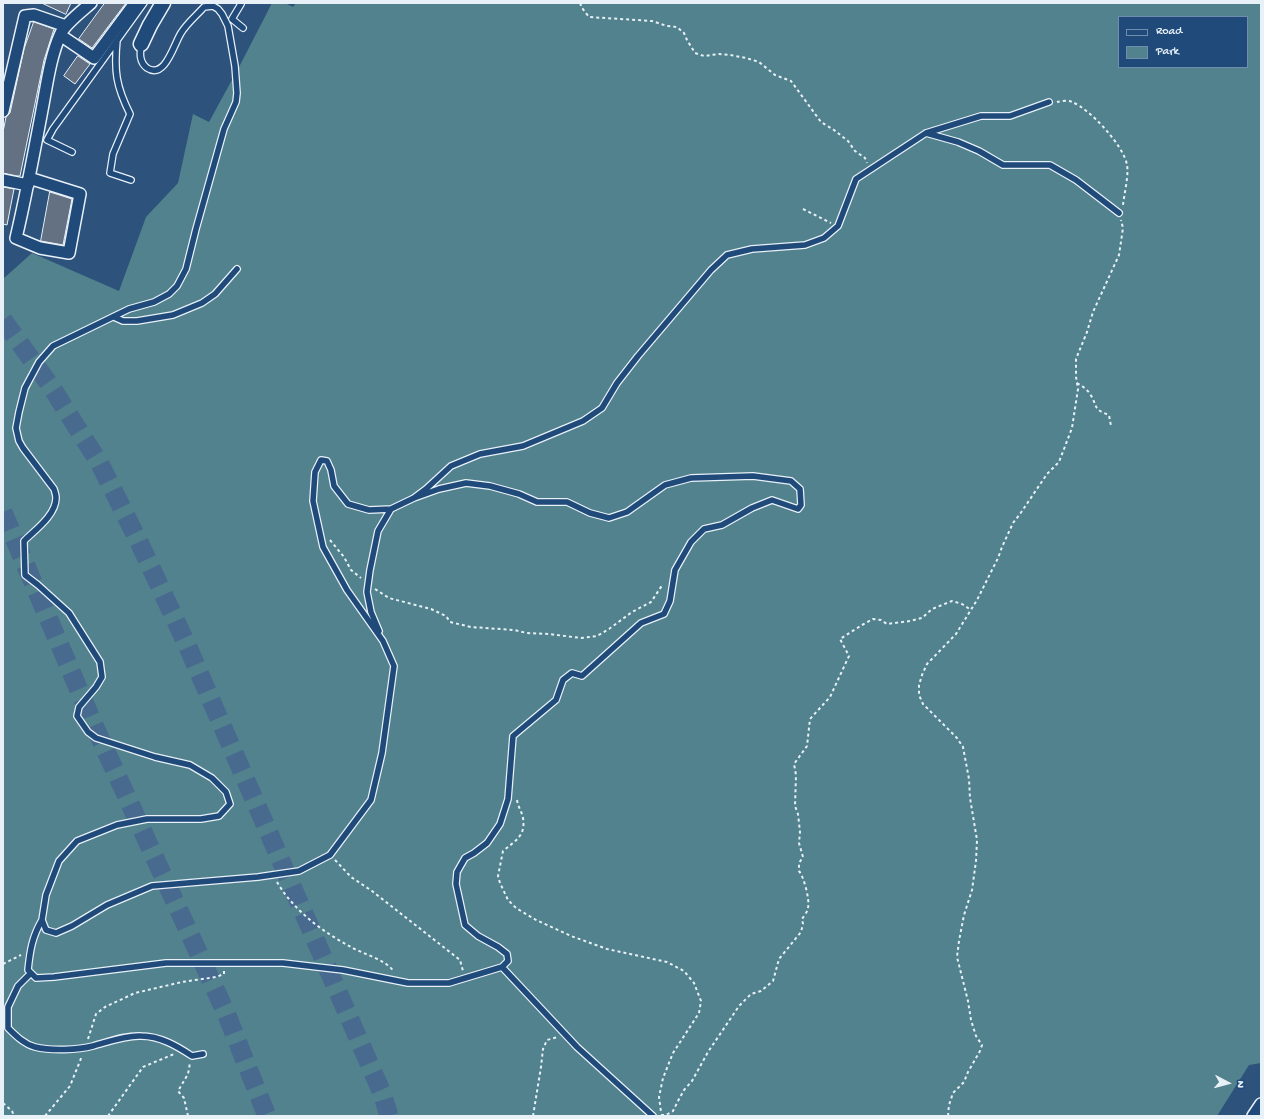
<!DOCTYPE html>
<style>
body{margin:0}
#map{position:relative;width:1264px;height:1119px;overflow:hidden;background:#2d527c;font-family:"Gochi Hand",sans-serif}
canvas{display:block}
.frame{position:absolute;inset:0;border:4px solid #e8f1f8;pointer-events:none}
.legend{position:absolute;left:1118px;top:16px;width:130px;height:52px;box-sizing:border-box;background:#1f4a7a;border:1px solid #6f8dac;margin:0;padding:5px 7px;list-style:none;font-size:12px;color:#e8f1f8}
.legend li{display:flex;align-items:center;gap:8px;height:20px}
.legend b{width:20px;border:1px solid #6f8dac}
.north{position:absolute;left:1208px;top:1063px;width:40px;height:40px;-webkit-text-stroke:3px #1f4a7a;paint-order:stroke;rotate:96deg;font-size:11px;font-weight:700;line-height:16px;text-align:center;color:#e8f1f8}
.north::after{content:'';display:block;margin:auto;width:14px;height:18px;background:#e8f1f8;clip-path:polygon(50% 0,100% 100%,50% 72%,0 100%)}
</style>
<div id="map">
<canvas width="1264" height="1119"></canvas>
<div class="frame"></div>
<ul class="legend">
<li><b style="height:5px;background:#1f4a7a"></b>Road</li>
<li><b style="height:11px;background:#52828d"></b>Park</li>
</ul>
<div class="north">N</div>
</div>
<script>
const g = document.querySelector('canvas').getContext('2d');
g.lineJoin = 'round';
function paint(path, color) { g.fillStyle = color; g.fill(path, 'evenodd'); }
function strokePath(path, color, width, dash) { g.strokeStyle = color; g.lineWidth = width; g.lineCap = dash ? 'butt' : 'round'; g.setLineDash(dash || []); g.stroke(path); }
paint(new Path2D(`
 M272 3H285L293 7 296 3H1261V1063L1249 1065 1217 1116H3V279L32 253 119 291 146 217 178 183 193 114 209 122 239 67ZM1119 17H1247V67H1119Z`), '#52828d');
const building = new Path2D(`
 M42 3H71L66 14Z
 M105 3H126L92 48 79 39Z
 M34 22 54 29 44 60 20 176H17L3 173V132L6 117 10 113 24 49Z
 M78 56 90 64 75 84 64 76Z
 M3 187 14 189 7 225 3 224Z
 M50 192 72 199 63 245 41 241Z`);
paint(building, '#647183');
strokePath(building, '#e8f1f8', 1);
strokePath(new Path2D(`
 M3 320 52 388 100 464 139 542 187 645 382 1093 389 1116
 M3 512 93 723 226 1013 267 1116`), '#496a8f', 19, [19, 10]);
const service = new Path2D(`
 M240 3 241 4 232 19 243 28
 M117 40C114 71 116 86 130 114L113 154 110 173 131 180
 M141 45C140 53 139 62 147 68 165 80 174 44 181 33 187 23 197 15 204 7L213 6 218 9 222 14 228 26 235 66 237 93 236 102 224 129 196 229 186 269 177 286 169 294 154 302 129 309 53 346 39 362 25 388 19 412 16 428 19 441 23 448 54 489C55 492 56 495 56 498 56 515 35 530 24 541L25 575 38 585 69 613 100 662 102 677 96 687 79 707 77 716 88 732 96 738 155 757 190 765 212 778 226 792 230 804 219 816 201 819H147L117 825 77 841 59 861 46 895 42 920 46 930 56 933 72 926 107 905 152 886 258 877 299 871 330 855 371 800 382 753 394 666 383 641 347 590 323 547 313 501 315 472 321 460 327 461 331 470 334 486 348 504 369 510 391 509
 M926 133 958 142 979 151 1003 165H1050L1076 180 1119 213
 M72 152 47 140 53 129 144 3
 M114 317 123 321H137L173 315 202 303 215 294 237 269
 M379 631 371 612 367 592 370 570 378 531 391 509 414 498 426 489 451 466 480 454 523 446 583 421 602 408 617 383 638 356 711 270 727 255 752 249 805 245 824 238 838 226 856 179 926 133 981 116H1010L1049 102
 M42 920C32 937 30 951 28 970L36 978 54 977 166 963H283L343 970 408 983H449L502 967 508 961 507 954 498 947 478 936 465 925 456 884 457 872 465 858 474 853 487 843 500 824 508 799 513 736 556 700 563 680 572 673 582 676 641 623 664 614 670 601 675 570 691 542 704 529 722 525 752 508 772 500 798 509 801 505 800 489 791 481 753 476 691 478 665 485 627 512 609 518 590 513 567 502H537L519 494 490 486 466 483 439 489 414 498
 M502 967 577 1047 653 1116
 M31 973 18 986 8 1007V1028C16 1036 24 1044 35 1047 51 1051 78 1050 93 1046 108 1042 126 1035 141 1036 160 1036 177 1046 192 1056L203 1054`);
const minor = new Path2D(`
 M60 35 94 58 135 3
 M3 111 25 16 34 15 66 26
 M29 178 80 194 69 253 40 248 16 238C26 196 34 153 42 110 47 84 50 57 61 33 66 23 82 11 91 3
 M3 180 28 185
 M1253 1116 1261 1104`);
const tertiary = new Path2D(`
 M141 44 150 25 163 3`);
strokePath(service, '#e8f1f8', 8);
strokePath(minor, '#e8f1f8', 14);
strokePath(tertiary, '#e8f1f8', 17);
strokePath(new Path2D(`
 M580 3 582 8 589 17 652 21 667 26 677 27 684 33 687 40 695 53 704 56 719 54 730 55 746 58 759 62 775 75 791 81 821 122 834 130 848 141 855 151 865 158 867 163
 M1057 102C1061 101 1068 100 1072 102 1090 109 1124 146 1127 165 1129 175 1124 195 1123 205
 M803 209 831 223
 M1077 383C1082 386 1087 389 1090 394 1098 406 1092 409 1109 415L1111 426
 M330 540 344 557 351 570 361 578
 M375 589 389 598 431 609 446 616 450 622 471 627 514 630 527 633 549 634 581 638 597 636 609 629 632 612 651 602 663 584
 M517 800C518 807 522 812 523 818 526 836 515 841 503 851L498 876 500 883 508 900 516 908 536 920 571 936 607 949 667 962 684 971 694 983 701 1001 699 1013 673 1053 663 1078 659 1097 661 1112
 M335 860 351 877 372 891 460 960 463 971
 M277 882C294 911 323 932 351 947 363 954 387 960 394 972
 M3 964 21 955
 M88 1039 96 1014 105 1007 135 993 182 982 216 977 224 974V971
 M3 1103 12 1111 14 1116
 M661 1115H666L673 1111 678 1101 684 1090 692 1081 708 1052 739 1006 751 994 761 991 773 981 779 959 801 932 803 924 802 919C804 916 808 911 808 908 810 900 804 877 799 871V863L803 857 799 843 800 832 798 814 795 806 796 775 794 764 807 746 810 719 830 697 849 656 840 639 862 625 873 619 881 620 887 624 910 621 922 618 932 609 952 601 962 604 971 610
 M45 1116 70 1086 82 1056
 M108 1116 143 1067 174 1054
 M188 1116 184 1098 178 1091 188 1074 190 1063
 M533 1116 541 1067 543 1049 547 1040 558 1037
 M948 1116 949 1105 953 1093 964 1082 968 1072 980 1051 982 1045 976 1036 971 1020 968 1001 957 957 959 941 964 915 972 890 976 861 977 840 970 798 969 779 963 747 957 738 923 704 919 695V685L922 675 927 664 956 634 977 600 998 558 1002 547 1013 523 1020 514 1047 474 1059 462 1072 428 1078 389 1076 377V359L1087 332 1093 312 1119 255 1123 228 1121 220`), '#e8f1f8', 2, [3, 3]);
strokePath(service, '#1f4a7a', 5.5);
strokePath(minor, '#1f4a7a', 11);
strokePath(tertiary, '#1f4a7a', 14);
</script>
